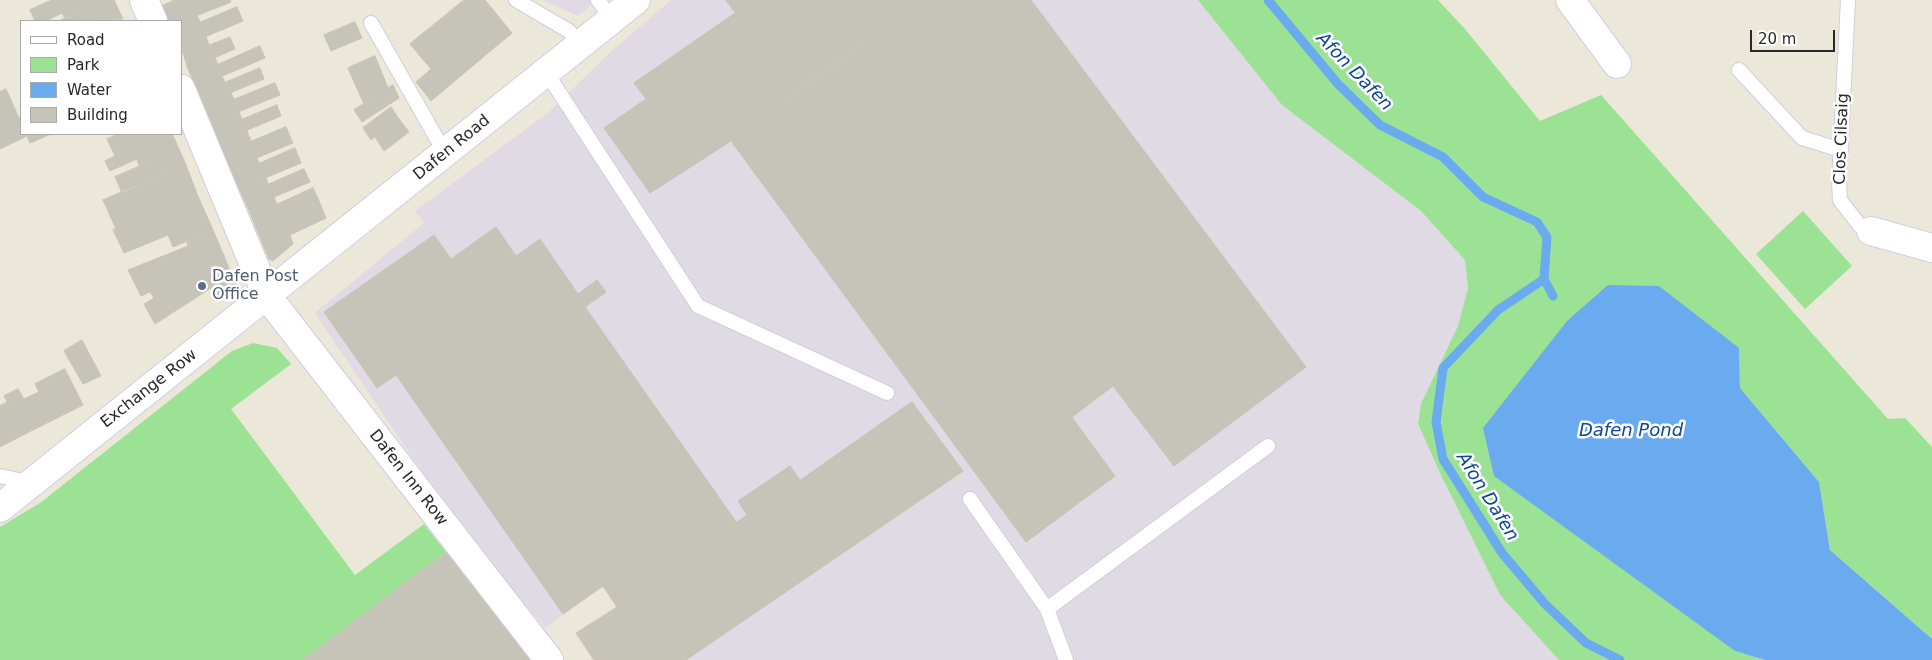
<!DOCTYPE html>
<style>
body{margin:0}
#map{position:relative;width:1932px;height:660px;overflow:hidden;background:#ebe7d9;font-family:"DejaVu Sans",sans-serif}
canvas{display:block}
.legend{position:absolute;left:20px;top:20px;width:162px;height:115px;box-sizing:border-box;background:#fff;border:1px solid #a9a9a9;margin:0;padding:6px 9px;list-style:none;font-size:15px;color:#282828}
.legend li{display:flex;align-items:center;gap:10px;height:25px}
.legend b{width:25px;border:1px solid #a9a9a9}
.scale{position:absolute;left:1750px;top:30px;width:85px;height:22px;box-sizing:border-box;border:2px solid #282828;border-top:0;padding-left:6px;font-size:15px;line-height:18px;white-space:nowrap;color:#282828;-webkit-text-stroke:4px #fff;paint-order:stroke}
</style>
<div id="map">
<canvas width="1932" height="660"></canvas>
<ul class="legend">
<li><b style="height:6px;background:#fff"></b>Road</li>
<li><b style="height:14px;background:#9ce294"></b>Park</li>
<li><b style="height:14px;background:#6aabef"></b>Water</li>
<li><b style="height:14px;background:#c6c4b9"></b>Building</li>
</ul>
<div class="scale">20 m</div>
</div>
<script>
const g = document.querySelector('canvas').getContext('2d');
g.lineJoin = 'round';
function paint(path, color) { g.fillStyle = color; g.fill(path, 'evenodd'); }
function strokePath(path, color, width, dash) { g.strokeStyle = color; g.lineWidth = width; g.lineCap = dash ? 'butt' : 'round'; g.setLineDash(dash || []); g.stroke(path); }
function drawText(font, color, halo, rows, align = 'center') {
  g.font = font + ' "DejaVu Sans",sans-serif'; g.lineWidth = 5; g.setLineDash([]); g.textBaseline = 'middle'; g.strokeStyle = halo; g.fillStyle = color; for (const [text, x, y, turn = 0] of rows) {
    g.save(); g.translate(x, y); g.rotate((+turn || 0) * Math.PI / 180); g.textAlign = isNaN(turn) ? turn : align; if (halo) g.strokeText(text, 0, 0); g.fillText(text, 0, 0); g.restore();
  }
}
paint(new Path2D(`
 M543 0H597L578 16Z
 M671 0H1198L1282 105 1421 211 1465 260 1468 288 1458 326 1418 424 1441 475 1500 595 1559 660H594L576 633 617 607 602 587 545 628 464 534 315 313 424 223 415 211 548 113 607 55Z`), '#dfdae3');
paint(new Path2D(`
 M1198 0H1438L1465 29 1540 121 1601 95 1888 419 1905 418 1932 447V639L1830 550 1819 482 1740 388 1739 348 1735 651 1765 660H1559L1500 595 1441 475 1418 424 1421 404 1458 326 1468 288 1465 260 1421 211 1282 105Z
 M1803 211 1852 266 1805 309 1756 254Z
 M253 343 277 348 291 364 231 409 355 575 424 524 446 552 303 660H0V527L40 503 232 351Z`), '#9ce294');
paint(new Path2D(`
 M1608 285 1659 286 1739 348 1740 388 1819 482 1830 550 1932 639V660H1765L1735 651 1494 476 1483 428 1567 321Z`), '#6aabef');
strokePath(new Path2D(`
 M1268 0 1338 84 1380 125 1443 157 1483 197 1537 222 1547 237 1544 279
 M1544 279 1498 310 1443 368 1436 422 1443 459 1502 553 1545 604 1586 643 1620 660
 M1544 279 1553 296`), '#6aabef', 9);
const building = new Path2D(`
 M52 0H103L65 19 62 13 46 21H35L30 10Z
 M103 0H114L123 19 59 21Z
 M175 0H230L231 2 181 22 168 21 162 6Z
 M464 0H485L512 33 476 63 441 19Z
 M726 0H924L731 141 650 193 604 128 646 99 634 83 735 13Z
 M924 0H1031L1306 367 1174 466 1113 386 1072 417 820 75Z
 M237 7 243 21 181 47V22L197 15 200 22Z
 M441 19 476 63 431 101 416 82 431 69 410 44Z
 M355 22 362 38 331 51 324 35Z
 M206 37 209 45 230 37 235 49 188 69 181 47Z
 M260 46 265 58 196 87 188 69 215 58 218 64Z
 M375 56 382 73 355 84 348 68Z
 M260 68 264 79 203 104 196 87 222 76 225 82Z
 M382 73 388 88 364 104 355 84Z
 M820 75 1115 476 1026 542 731 141Z
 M275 83 280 95 211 123 203 104 231 93 234 99Z
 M393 85 399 98 362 122 354 110Z
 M6 89 19 118 21 117V134H51L30 143 27 136 0 149V92Z
 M277 105 281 116 219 142 211 123 239 112 242 119Z
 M391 107 399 119 371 140 363 128Z
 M399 119 409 132 384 151 375 137Z
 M286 127 293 143 230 169 219 142 247 131 251 141Z
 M119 134H164L115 156 107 139Z
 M164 134H172L179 149 139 166 137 159 110 171 105 161Z
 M295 148 301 163 239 189 230 169 257 158 259 163Z
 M179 149 186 165 122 193 115 177Z
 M186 165 197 194 116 229 103 200Z
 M304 169 310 182 248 208 239 189 266 177 268 184Z
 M313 188 319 201 256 228 248 208 274 197 277 204Z
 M197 194 213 230 173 247 168 235 124 253 113 230Z
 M319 201 326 218 290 235 293 244 273 261 269 259 256 228Z
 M496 227 516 256 540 239 578 294 597 280 606 292 585 307 737 523 617 607 603 586 563 614 396 375 377 388 324 312 434 235 451 259Z
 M213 230 237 287 215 297 211 288 155 324 144 304 154 298 150 292 141 296 128 270 188 246 187 242Z
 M82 340 101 376 83 384 64 351Z
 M65 369 83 405 53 420 35 384Z
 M18 389 24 399 39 392 53 420 25 434 4 396Z
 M8 402 25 434 0 447V406Z
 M912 402 963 471 686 660H594L576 633 617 607 747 515 738 501 790 466 800 480Z
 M446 552 531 660H303Z`);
paint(building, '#c6c4b9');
strokePath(building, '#c6c4b3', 1);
const service = new Path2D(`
 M516 0 569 31 580 45
 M598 0 612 19
 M1848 0 1839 181 1840 200 1860 226 1871 231
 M371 23 445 153
 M1739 70 1802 138 1841 150
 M546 72 698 306 887 393
 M0 476 31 483
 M970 499 1047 609 1066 660
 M1047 609 1268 446`);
const minor = new Path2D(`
 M144 0 153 21
 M1570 0 1617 64
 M181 89 267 296 549 660
 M1871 231 1932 248`);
const tertiary = new Path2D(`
 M0 508 636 0`);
strokePath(service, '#cfcee1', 16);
strokePath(minor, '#cfcee1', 30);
strokePath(tertiary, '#cfcee1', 30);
strokePath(service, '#fff', 14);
strokePath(minor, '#fff', 28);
strokePath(tertiary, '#fff', 28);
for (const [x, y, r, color] of [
 [202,286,5,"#5c6f8a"]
]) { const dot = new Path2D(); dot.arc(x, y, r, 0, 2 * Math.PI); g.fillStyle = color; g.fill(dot); strokePath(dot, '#fff', 2); }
drawText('16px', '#282828', '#fff', [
 ["Clos Cilsaig",1842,139,-88],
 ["Dafen Road",452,148,-39],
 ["Exchange Row",149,389,-38],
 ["Dafen Inn Row",408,478,52]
]);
drawText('16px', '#4e5e75', '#fff', [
 ["Dafen Post",212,277],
 ["Office",212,295]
], 'left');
drawText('italic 18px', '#0c4698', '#fff', [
 ["Afon Dafen",1354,72,46],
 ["Dafen Pond",1631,431],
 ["Afon Dafen",1487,497,58]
]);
</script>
